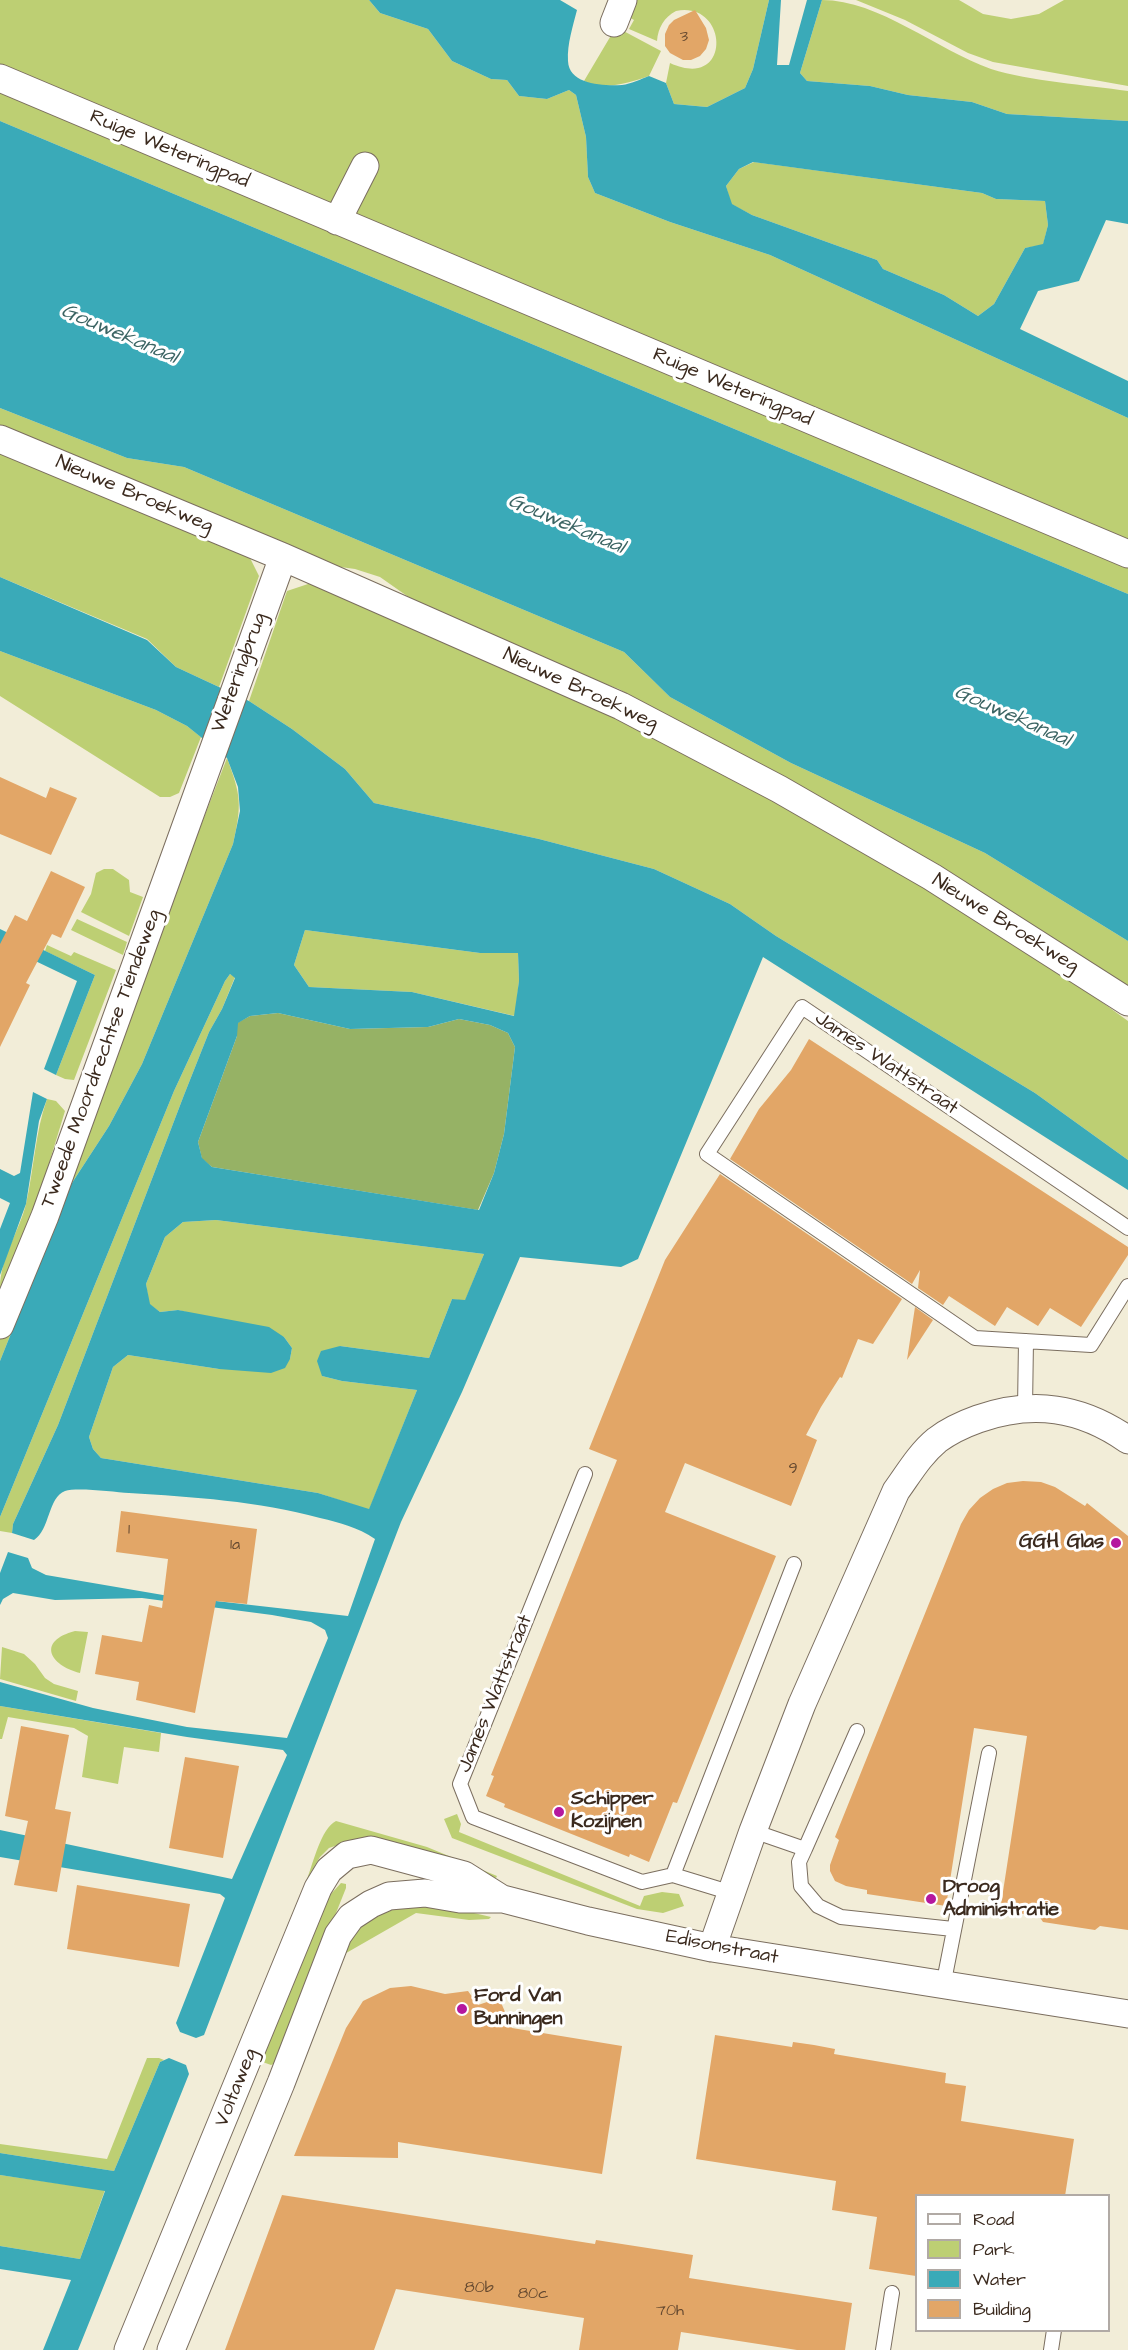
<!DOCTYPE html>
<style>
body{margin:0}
#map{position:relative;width:1128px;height:2350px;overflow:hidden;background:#f2edd8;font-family:"Architects Daughter",sans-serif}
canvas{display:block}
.legend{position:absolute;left:915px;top:2194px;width:195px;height:138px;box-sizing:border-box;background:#fff;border:2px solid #b1aaa5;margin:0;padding:8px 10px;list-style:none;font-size:18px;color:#3b2a1e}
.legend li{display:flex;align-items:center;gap:12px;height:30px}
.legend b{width:30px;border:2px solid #b1aaa5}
</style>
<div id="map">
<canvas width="1128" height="2350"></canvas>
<ul class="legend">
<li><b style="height:8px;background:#fff"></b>Road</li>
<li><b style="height:16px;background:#bdcf73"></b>Park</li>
<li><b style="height:16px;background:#3aaab8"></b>Water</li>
<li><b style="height:16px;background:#e2a667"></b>Building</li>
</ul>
</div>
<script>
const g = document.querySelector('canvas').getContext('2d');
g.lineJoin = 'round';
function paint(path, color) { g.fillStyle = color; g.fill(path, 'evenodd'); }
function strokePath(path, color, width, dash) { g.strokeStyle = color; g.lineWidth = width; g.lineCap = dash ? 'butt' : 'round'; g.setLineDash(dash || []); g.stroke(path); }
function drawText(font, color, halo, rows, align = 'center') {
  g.font = font + ' "Architects Daughter",sans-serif'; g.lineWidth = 6; g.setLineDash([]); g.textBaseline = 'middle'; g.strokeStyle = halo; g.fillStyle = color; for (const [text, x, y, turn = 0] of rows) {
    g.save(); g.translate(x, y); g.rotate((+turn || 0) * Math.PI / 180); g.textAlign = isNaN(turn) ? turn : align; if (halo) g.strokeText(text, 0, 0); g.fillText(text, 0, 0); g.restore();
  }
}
paint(new Path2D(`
 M0 0H369L380 13 428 29 452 61 491 79 507 80 519 96 547 99 569 90 576 95 586 137 588 177 595 193 670 222 770 255 1128 418V594L0 121Z
 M635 0H769L753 69 745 88 707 107 674 104 666 83 670 63C733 92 729 0 676 11 664 17 658 28 657 41L629 29 634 20 627 16Z
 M822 0C879 0 937 50 991 69 1030 81 1086 85 1128 91V121L1007 114 972 102 908 95 870 86 807 81 800 73Z
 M856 0H959L983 14 1011 19 1039 14 1064 0H1128V86L993 62 968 53 905 20Z
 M616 27 661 51 649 76C629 83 604 91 584 81Z
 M754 162 982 193 996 199 1045 201 1048 225 1043 245 1025 248 994 304 978 316 944 295 883 269 877 260 752 215 731 204 726 186 739 169Z
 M0 408 127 458 184 467 624 652 670 697 791 763 985 853 1128 941V993L619 689 560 668 417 603 380 577 355 569 326 565 0 429Z
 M0 450 250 558 259 576 219 687 176 667 147 639 0 577Z
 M311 583 577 696 828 827 1063 974 1128 1021V1160L1035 1093 776 936 730 904 654 869 539 839 374 803 345 769 292 729 249 701 287 591Z
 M0 651 156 710 187 726 201 737 179 793 170 797H160L0 696Z
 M227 758C241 796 242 804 233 844L142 1064 109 1126 70 1186 0 1361V1338L68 1169Z
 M104 869H113L129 880 130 892 143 897 129 936 81 912 91 894 96 873Z
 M77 919 127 942 123 955 71 930Z
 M305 930 480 953H518L519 981 515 1016 412 992 309 987 294 965Z
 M47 945 71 956 74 952 116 970 74 1080 65 1079 56 1075 95 975 45 951Z
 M230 974 235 977 222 1009 209 1032 184 1095 58 1425 13 1524 12 1533 0 1531V1517L174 1091 225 981Z
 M47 1099 56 1101 65 1111 40 1193 3 1288H0C0 1258 19 1232 26 1204 34 1169 35 1133 47 1099Z
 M216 1220 484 1254 465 1301 452 1299 429 1358 340 1346 322 1376 342 1381 417 1390 369 1510 318 1493 101 1458 93 1449 89 1437 113 1367 128 1355 219 1369 290 1359 292 1348 284 1337 178 1310 160 1312 149 1304 146 1284 165 1237 183 1222Z
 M75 1631 88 1632 80 1673C49 1665 37 1641 75 1631Z
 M2 1647 24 1654 35 1664 45 1678 54 1684 78 1691 76 1701 0 1679Z
 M0 1706 161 1733 159 1752 124 1747 118 1784 82 1777 88 1736 74 1728 8 1717 2 1739H0Z
 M457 1814 461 1824 459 1832 640 1906 644 1896 662 1892 679 1894 684 1906 663 1913 637 1909 452 1838 444 1819Z
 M336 1821 427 1847 497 1876 496 1878 376 1842 353 1840 329 1848 320 1857 307 1879C313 1864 321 1828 336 1821Z
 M341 1883 346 1884V1888L276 2063 271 2065 257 2060 330 1895Z
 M444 1906 491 1917 489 1919 469 1920 416 1913 341 1956 357 1926 389 1907Z
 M147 2058H159L164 2060 160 2062 114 2171 0 2153V2144L107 2159Z
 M0 2175 105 2190 80 2259 0 2246Z`), '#bdcf73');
paint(new Path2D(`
 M278 1013 350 1029 428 1027 459 1019 490 1025 508 1033 515 1047 504 1134 494 1173 478 1210 212 1167 202 1159 198 1142 237 1036V1023L250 1016Z`), '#96b265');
paint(new Path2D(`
 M369 0H560L577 10C573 26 567 44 568 61 569 85 604 86 622 85 631 84 641 79 649 76L666 83 674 104 707 107 745 88 753 69 769 0H781L777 65H789L807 0H822L800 73 807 81 870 86 908 95 972 102 1007 114 1128 121V224L1106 220 1079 281 1038 291 1020 329 1128 381V418L770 255 670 222 595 193 588 177 586 137 576 95 569 90 547 99 519 96 507 80 491 79 452 61 428 29 380 13ZM753 162 982 193 996 199 1045 201 1048 225 1043 244 1025 248 994 304 978 316 944 295 883 269 877 260 752 215 732 204 726 186 739 169Z
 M0 121 1128 594V941L985 853 791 763 670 697 624 652 184 467 127 458 0 408Z
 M0 577 147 640 176 667 249 701 292 729 345 769 374 803 539 839 654 869 730 904 776 936 1035 1093 1128 1160V1190L763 957 638 1259 621 1267 520 1257 462 1392 401 1522 204 2035 196 2038 180 2032 176 2023 225 1898 220 1894 0 1857V1830L232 1879 287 1755 283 1750 187 1737 0 1706V1682L93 1708 187 1727 287 1738 328 1638 325 1630 311 1622 272 1615 142 1598 55 1600 13 1593 3 1599 0 1605V1573L8 1552 28 1558 32 1568 46 1575 163 1595 348 1616 375 1539C357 1527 341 1523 320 1518 258 1501 193 1497 129 1493 114 1492 77 1487 65 1491 48 1497 50 1530 34 1540L12 1533 13 1524 58 1425 184 1095 209 1032 222 1009 235 978 230 974 225 981 174 1091 0 1517V1361L70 1186 109 1126 142 1064 233 844 240 811 238 787 227 758 187 726 156 710 0 651ZM305 930 480 953H518L519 981 514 1016 412 992 309 987 294 965ZM278 1013 350 1029 428 1027 459 1019 490 1025 508 1033 515 1047 504 1134 494 1173 479 1210 212 1167 202 1158 198 1142 237 1036 238 1023 250 1016ZM216 1220 484 1254 465 1300 452 1299 429 1358 340 1346 321 1351 317 1361 322 1376 342 1381 417 1390 369 1509 318 1493 101 1458 93 1449 89 1437 113 1367 128 1355 219 1369 271 1373 285 1368 290 1359 292 1348 284 1337 269 1327 178 1310 160 1312 150 1304 146 1284 165 1237 183 1222Z
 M0 929 95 975 56 1075 44 1069 77 981 0 944Z
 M33 1092 47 1099 39 1121 26 1204 0 1275V1229L10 1203 0 1198V1169L14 1176 20 1173Z
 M169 2058 186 2065 189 2074 78 2350H43L71 2280 0 2269V2246L80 2259 105 2191 0 2175V2153L114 2171 160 2062Z`), '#3aaab8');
paint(new Path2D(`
 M695 10 706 28 709 40 706 49 700 56 691 60H683L670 53 665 46V34L669 25 674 20Z
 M0 777 46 798 50 787 77 798 51 855 0 834Z
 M51 871 85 887 61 938 52 934 26 983 30 985 0 1047V944L15 915 27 921Z
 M809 1039 1128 1247V1255L1081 1327 1050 1308 1038 1326 1007 1307 995 1326 949 1296 943 1305 918 1288 920 1270 912 1284 730 1159 759 1109 791 1070Z
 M720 1174 902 1299 873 1344 858 1339 842 1378 840 1377 821 1407 806 1435 817 1440 791 1506 685 1463 665 1512 776 1556 677 1803 673 1802 649 1862 630 1854 629 1857 504 1807 505 1804 486 1796 494 1776 491 1775 617 1460 589 1449 665 1260Z
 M915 1307 933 1320 907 1360Z
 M1023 1481 1041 1482 1055 1487 1085 1506 1087 1503 1128 1536V1930L1100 1926 1095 1930 1043 1922 1039 1916 1000 1911 1027 1736 974 1728 946 1906 867 1894V1890L846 1886 835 1881 830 1871V1865L839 1840 835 1837 961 1524 969 1510 980 1498 993 1489 1007 1483Z
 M121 1511 257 1529 247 1604 216 1601 195 1713 136 1700 139 1682 95 1674 102 1635 142 1642 149 1605 162 1608 168 1559 116 1552Z
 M21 1726 69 1735 55 1809 71 1812 57 1892 14 1885 28 1821 5 1816Z
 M185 1757 239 1766 223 1858 169 1848Z
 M77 1885 190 1904 179 1967 67 1949Z
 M411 1986 445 1994 468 1991 478 2005 499 1998 512 2028 622 2046 602 2174 398 2142V2158L294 2156 346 2028 363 2001 390 1988Z
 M715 2035 792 2047 793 2042 814 2045 835 2049 834 2054 946 2073 945 2083 966 2086 961 2121 1074 2139 1065 2196H916V2276L869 2269 877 2217 832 2210 836 2181 696 2159Z
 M282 2195 595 2244 596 2240 693 2255 689 2278 852 2303 845 2350H797L681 2332 678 2350H579L584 2318 396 2289 374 2350H225Z`), '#e2a667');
const service = new Path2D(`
 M1128 1228 802 1007 707 1154 975 1338 1091 1345 1128 1286
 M1025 1408 1026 1341
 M585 1474 460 1784 473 1817 642 1882 673 1875 794 1564
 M753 1831 805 1849 857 1731
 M805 1849 799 1862 801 1886 818 1906 841 1917 953 1929
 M673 1875 732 1893
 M943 1986 989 1753
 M883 2350 892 2293
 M1051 2350 1054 2330`);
const minor = new Path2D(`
 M614 23 623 0
 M0 78 1128 554
 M337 221 365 166
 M0 439 283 557 621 706 779 789 932 877 1128 1002
 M0 1325 45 1216 283 557
 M712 1948 753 1831 802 1704 896 1491C909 1473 920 1454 937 1440 949 1431 964 1424 978 1419 1033 1400 1081 1407 1128 1440
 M128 2350 318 1888 329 1870 347 1855 371 1850 464 1875 502 1899
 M171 2350 281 2083 338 1935 351 1917 371 1904 389 1896 425 1893 460 1899H503L588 1921 712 1948 1128 2014`);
strokePath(service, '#7b6e5f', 16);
strokePath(minor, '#7b6e5f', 29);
strokePath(service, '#fff', 14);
strokePath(minor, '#fff', 27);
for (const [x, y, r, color] of [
 [1116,1543,6,"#b5179e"],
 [559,1812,6,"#b5179e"],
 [931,1899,6,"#b5179e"],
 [462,2009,6,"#b5179e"]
]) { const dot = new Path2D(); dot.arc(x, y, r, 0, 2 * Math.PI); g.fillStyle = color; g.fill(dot); strokePath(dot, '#fff', 2); }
drawText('16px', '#654930', null, [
 ["3",684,38],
 ["9",793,1470],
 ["1",129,1531],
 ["1a",235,1546],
 ["80b",479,2289],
 ["80c",533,2295],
 ["70h",670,2312]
]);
drawText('20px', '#3b2a1e', '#fff', [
 ["Ruige Weteringpad",169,150,23],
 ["Ruige Weteringpad",732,388,23],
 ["Nieuwe Broekweg",134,495,23],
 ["Weteringbrug",240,673,-70],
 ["Nieuwe Broekweg",580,690,25],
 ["Nieuwe Broekweg",1005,924,32],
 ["Tweede Moordrechtse Tiendeweg",102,1059,-70],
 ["James Wattstraat",886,1064,34],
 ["James Wattstraat",496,1694,-68],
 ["Edisonstraat",722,1948,11],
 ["Voltaweg",237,2088,-68]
]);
drawText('bold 20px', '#3b2a1e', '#fff', [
 ["GGH Glas",1104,1543,"right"],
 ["Schipper",571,1800],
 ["Kozijnen",571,1823],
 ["Droog",943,1888],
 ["Administratie",943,1911],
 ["Ford Van",474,1997],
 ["Bunningen",474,2020]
], 'left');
drawText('italic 21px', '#3b6463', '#fff', [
 ["Gouwekanaal",119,335,23],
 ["Gouwekanaal",566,525,23],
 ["Gouwekanaal",1012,717,24]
]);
</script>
